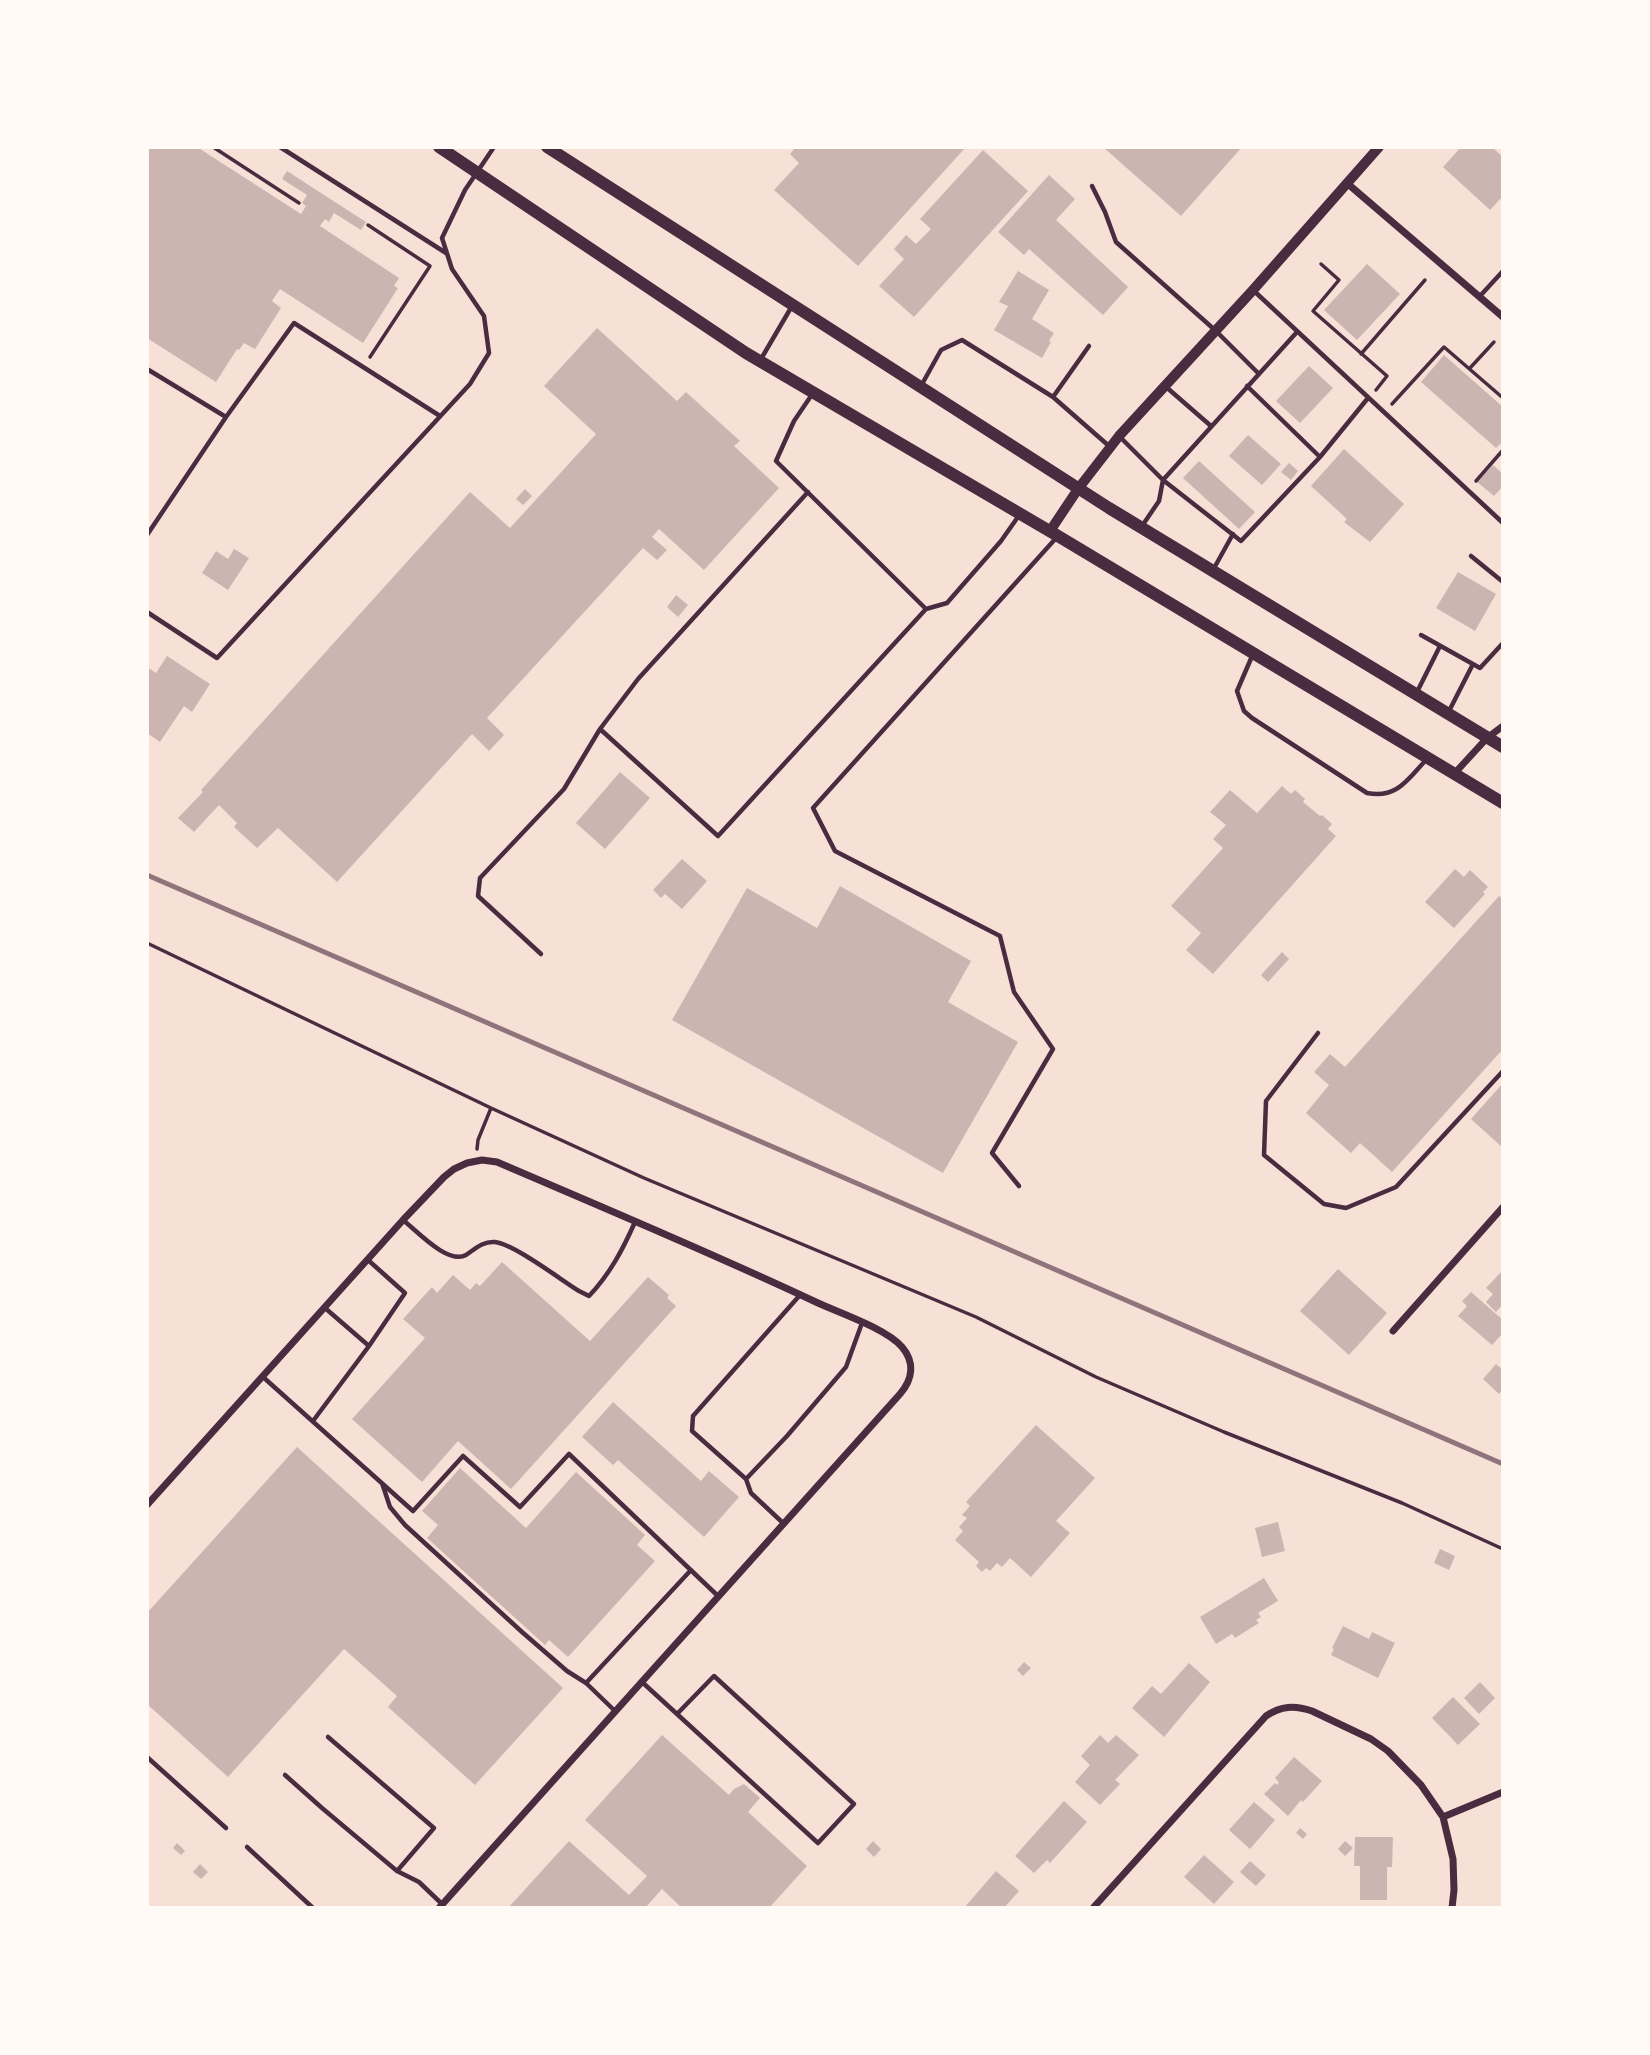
<!DOCTYPE html>
<style>
body{margin:0}
#map{position:relative;width:1650px;height:2055px;overflow:hidden;background:#f7e1d7;font-family:Rubik,sans-serif}
canvas{display:block}
.frame{position:absolute;inset:0;border:149px solid #fffaf5;pointer-events:none}
</style>
<div id="map">
<canvas width="1650" height="2055"></canvas>
<div class="frame"></div>
</div>
<script>
const g = document.querySelector('canvas').getContext('2d');
g.lineJoin = 'round';
function paint(path, color) { g.fillStyle = color; g.fill(path, 'evenodd'); }
function strokePath(path, color, width, dash) { g.strokeStyle = color; g.lineWidth = width; g.lineCap = dash ? 'butt' : 'round'; g.setLineDash(dash || []); g.stroke(path); }
paint(new Path2D(`
 M147 147H197L301 214 306 206 302 203 307 195 282 179 287 171 366 222 361 230 334 213 329 222 325 219 320 226 399 278 394 286 398 288 363 343 280 289 272 301 281 308 255 349 244 343 239 350 237 349 216 382 147 338Z
 M796 147 812 149 813 147H966L858 266 774 190 799 163 790 154Z
 M1103 147H1242L1181 216Z
 M1461 147H1492L1503 157V196L1490 210 1443 167Z
 M983 150 1028 191 914 317 879 286 904 259 894 249 906 235 916 244 931 229 920 219Z
 M1049 175 1075 199 1056 220 1128 287 1103 315 1029 249 1024 255 998 232Z
 M1367 264 1400 294 1357 340 1324 310Z
 M1018 271 1049 290 1032 319 1054 333 1049 341 1051 342 1042 358 994 330 1008 306 999 302Z
 M597 328 677 401 686 392 740 441 734 446 779 488 704 570 659 529 652 537 667 550 657 560 643 548 487 718 504 735 489 751 472 734 337 882 278 828 257 848 234 827 237 823 219 805 194 832 178 818 203 792 201 790 470 492 510 528 596 434 544 386Z
 M1444 355 1503 407V441L1496 448 1421 382Z
 M1309 366 1333 388 1300 423 1276 401Z
 M1248 435 1281 464 1262 485 1229 456Z
 M1344 449 1404 504 1370 542 1344 522 1347 519 1311 486Z
 M1199 461 1255 512 1239 529 1183 478Z
 M1289 463 1298 471 1291 480 1281 472Z
 M1493 465 1503 474V486L1494 496 1477 482Z
 M525 489 532 496 523 505 516 499Z
 M234 549 249 558 228 590 202 573 216 551 228 559Z
 M1458 572 1496 594 1475 631 1436 608Z
 M676 595 688 605 678 617 667 607Z
 M167 656 210 684 192 712 184 706 160 742 147 733V667L156 673Z
 M620 772 650 798 605 849 576 823Z
 M1282 786 1291 794 1295 790 1305 799 1303 802 1320 816 1322 815 1332 824 1328 829 1336 836 1213 974 1186 950 1201 933 1171 906 1223 848 1213 839 1226 825 1210 812 1230 790 1257 813Z
 M682 859 707 881 682 909 665 894 661 898 653 890Z
 M1455 869 1464 877 1470 870 1488 887 1483 892 1485 894 1454 928 1425 902Z
 M840 886 971 961 948 1002 1018 1042 943 1173 672 1020 747 888 817 928Z
 M1499 896 1503 900V1049L1392 1172 1360 1143 1351 1153 1306 1113 1329 1085 1314 1072 1330 1054 1345 1067Z
 M1282 952 1289 959 1268 982 1261 975Z
 M1503 1083V1148L1471 1119Z
 M502 1262 590 1341 648 1277 669 1295 667 1298 676 1306 511 1489 458 1441 422 1482 352 1419 425 1338 403 1319 432 1287 437 1293 453 1275 470 1290 476 1283 480 1286Z
 M1338 1269 1387 1313 1349 1355 1300 1311Z
 M1502 1271 1503 1304 1496 1312 1486 1302 1493 1294 1486 1288Z
 M1471 1292 1503 1320V1333L1492 1345 1458 1316 1467 1306 1462 1301Z
 M1496 1364 1503 1370V1389L1499 1394 1483 1379Z
 M613 1402 701 1481 709 1471 739 1497 704 1537 618 1460 613 1465 582 1437Z
 M1036 1425 1095 1478 1056 1521 1070 1533 1031 1577 1010 1558 1002 1567 997 1563 990 1571 986 1568 982 1572 976 1566 979 1562 955 1540 963 1531 959 1527 967 1518 962 1515 970 1506 966 1502Z
 M297 1447 563 1688 475 1785 388 1707 397 1696 344 1649 228 1777 147 1704V1613Z
 M460 1468 526 1528 576 1472 645 1535 637 1545 655 1561 568 1657 549 1640 545 1645 427 1538 438 1525 422 1511Z
 M1278 1522 1285 1551 1262 1557 1255 1528Z
 M1440 1549 1455 1556 1449 1570 1434 1563Z
 M1264 1578 1278 1601 1258 1613 1261 1617 1256 1620 1259 1623 1235 1638 1232 1634 1216 1644 1200 1617Z
 M1343 1626 1369 1639 1372 1632 1395 1643 1378 1678 1331 1655 1334 1649 1332 1648Z
 M1024 1662 1031 1668 1023 1676 1017 1670Z
 M1189 1663 1210 1682 1164 1737 1132 1708 1152 1686 1161 1694Z
 M1480 1682 1495 1698 1479 1714 1464 1698Z
 M1453 1697 1480 1724 1458 1745 1432 1718Z
 M662 1735 729 1795 734 1789 744 1784 760 1798 748 1812 807 1866 769 1908H682L662 1889 645 1908H508L569 1841 629 1895 647 1876 585 1820Z
 M1100 1735 1108 1743 1116 1735 1139 1755 1115 1780 1120 1784 1100 1805 1075 1782 1090 1765 1081 1756Z
 M1294 1757 1322 1781 1303 1802 1301 1800 1288 1816 1264 1794 1275 1783 1277 1785 1279 1782 1275 1778Z
 M1064 1801 1087 1822 1050 1863 1047 1860 1034 1873 1015 1856Z
 M1254 1802 1275 1820 1250 1849 1229 1830Z
 M1300 1828 1307 1834 1303 1839 1296 1833Z
 M1355 1837H1393L1392 1867H1387V1900H1360V1866H1354Z
 M873 1841 881 1849 874 1857 866 1849Z
 M1345 1841 1353 1848 1345 1856 1338 1849Z
 M177 1843 185 1851 181 1855 173 1848Z
 M1204 1855 1234 1882 1214 1904 1184 1877Z
 M1250 1861 1266 1875 1256 1886 1240 1872Z
 M200 1864 208 1872 201 1879 193 1872Z
 M996 1871 1019 1891 1004 1908H964Z`), '#ccb4b1');
strokePath(new Path2D(`
 M213 147 299 203
 M368 225 430 266 370 357
 M1321 264 1339 280 1313 311 1387 376 1376 390
 M1361 354 1425 280
 M1470 368 1494 342
 M1392 404 1444 347 1503 398
 M1476 481 1503 450
 M147 943 491 1108 644 1178 976 1317 1096 1377 1224 1432 1402 1503 1503 1549
 M477 1149 478 1140 491 1108`), '#4a2c40', 3.5);
strokePath(new Path2D(`
 M280 147 446 253
 M1092 186 1105 212 1116 242 1216 331 1259 374 1163 480 1121 438
 M1253 290 1503 523
 M1480 296 1503 271
 M761 359 792 306
 M147 369 226 417 294 323 440 416
 M1259 374 1297 332
 M921 386 941 350 962 340 1053 397 1109 446
 M1165 386 1211 426
 M1247 386 1320 457
 M813 393 794 421 776 461 926 609 947 603 1001 541 1020 514
 M1053 397 1089 346
 M808 492 638 679 600 729 718 836 926 609
 M1142 526 1159 501 1163 480 1241 541 1320 457 1368 398
 M147 535 226 417
 M1471 556 1503 582
 M1213 570 1233 534
 M147 612 217 658 470 384 489 353 484 316 452 269 442 238 465 190 494 147
 M1421 635 1480 668 1503 643
 M1253 654 1237 691 1244 711 1252 718 1367 793C1397 799 1408 779 1426 760
 M1417 692 1440 646
 M1448 713 1473 664
 M541 954 478 896 480 878 564 789 600 729
 M1318 1033 1266 1101 1264 1155 1324 1204 1346 1208 1396 1187 1503 1071
 M1019 1186 992 1153 1053 1049 1014 992 1000 936 835 851 813 808 1057 537
 M403 1220C417 1231 448 1265 466 1255 475 1249 483 1241 495 1242 514 1244 561 1280 579 1291L589 1296C610 1274 623 1249 635 1222
 M325 1308 369 1346
 M263 1377 413 1511 463 1456 520 1507 569 1454 718 1596
 M313 1421 369 1346 405 1293 368 1260
 M746 1479 787 1436 846 1367 862 1323
 M382 1483 390 1507 405 1525 522 1632 567 1671 586 1683 615 1711
 M783 1523 751 1493 746 1479 692 1431 693 1416 800 1295
 M642 1682 818 1843 854 1804 714 1676 677 1714
 M586 1683 691 1570
 M328 1737 434 1828 397 1871 419 1882 442 1904
 M147 1757 226 1828
 M285 1775 322 1808 397 1871
 M247 1847 313 1908`), '#4a2c40', 4.5);
strokePath(new Path2D(`
 M1348 184 1503 317
 M1454 774 1487 738 1503 726
 M1393 1331 1503 1207
 M147 1505 403 1220 444 1177 454 1169 467 1163 482 1160 497 1162C604 1208 712 1253 818 1303 840 1313 887 1329 902 1347 915 1362 913 1379 900 1394L439 1908
 M1443 1817 1503 1792
 M1093 1908 1266 1716C1281 1706 1294 1705 1312 1711L1371 1739 1388 1751 1421 1785 1443 1817 1453 1859 1454 1890 1452 1908`), '#4a2c40', 7);
strokePath(new Path2D(`
 M1050 531 1078 489 1119 436 1253 290 1379 147`), '#4a2c40', 10);
strokePath(new Path2D(`
 M439 147 746 353 1058 536 1503 803
 M547 147 1109 508 1503 747`), '#4a2c40', 12);
strokePath(new Path2D(`
 M147 875 1503 1464`), '#8f747c', 5);
</script>
